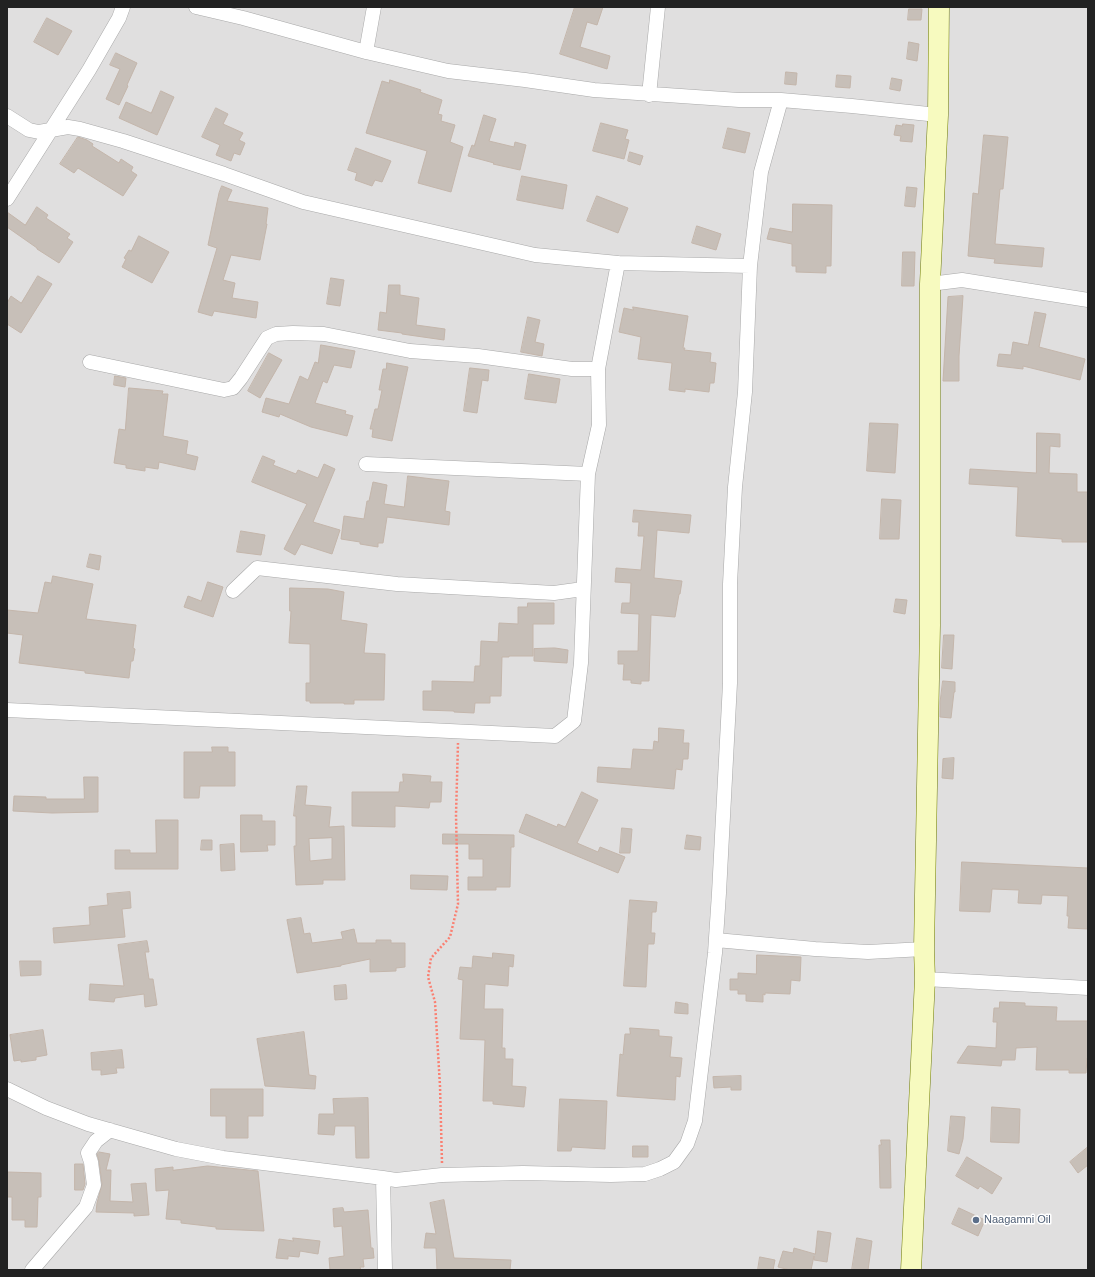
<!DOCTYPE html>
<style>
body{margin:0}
#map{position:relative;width:1095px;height:1277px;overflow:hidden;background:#f2efe9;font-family:Arial,sans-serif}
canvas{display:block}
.frame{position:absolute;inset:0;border:8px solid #222;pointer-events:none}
</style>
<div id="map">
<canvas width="1095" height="1277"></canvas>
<div class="frame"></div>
</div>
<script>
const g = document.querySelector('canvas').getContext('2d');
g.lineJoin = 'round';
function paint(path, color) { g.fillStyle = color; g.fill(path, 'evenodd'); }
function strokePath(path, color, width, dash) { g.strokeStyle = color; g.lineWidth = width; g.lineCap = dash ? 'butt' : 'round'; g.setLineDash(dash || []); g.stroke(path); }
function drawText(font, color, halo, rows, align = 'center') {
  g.font = font + ' Arial,sans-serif'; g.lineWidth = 3; g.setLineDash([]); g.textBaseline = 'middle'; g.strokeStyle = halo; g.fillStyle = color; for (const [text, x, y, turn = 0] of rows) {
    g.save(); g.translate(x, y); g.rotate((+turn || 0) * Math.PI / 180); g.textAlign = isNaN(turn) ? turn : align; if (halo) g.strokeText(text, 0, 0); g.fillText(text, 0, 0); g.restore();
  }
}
paint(new Path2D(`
 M7 7H1088V1270H7Z`), '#e0dfdf');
const building = new Path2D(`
 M575 7H603L597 25 587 22 580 47 610 56 607 69 560 54Z
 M909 9H922L921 20H908Z
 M47 18 72 31 58 55 34 42Z
 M909 42 919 44 917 61 907 59Z
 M116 53 137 63 127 85 128 86 119 105 106 99 120 69 110 65Z
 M786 72 797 73 796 85 785 84Z
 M837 75 851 76 850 88 836 87Z
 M892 78 902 80 900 91 890 89Z
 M390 80 421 90 420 92 442 100 438 114 442 115 441 121 455 125 450 142 463 147 451 192 418 183 427 151 366 133 382 81 389 83Z
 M161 91 174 97 157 135 119 118 126 102 151 113Z
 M216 108 228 114 223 124 243 133 239 140 245 143 240 155 234 153 231 161 216 155 220 145 202 137Z
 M484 115 496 119 489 141 514 147 515 142 526 145 520 170 493 164 494 163 468 156 472 145 474 146Z
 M601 123 628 130 625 139 629 140 624 159 593 151Z
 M903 124 914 125 912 142 900 141 901 136 894 135 896 125 902 126Z
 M728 128 750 133 745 153 723 148Z
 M984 135 1008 137 1003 189H1000L995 244 1044 248 1042 267 994 263 995 259 968 256 973 193 978 194Z
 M78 137 87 140 93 144 92 146 119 163 121 159 133 167 131 171 137 175 123 196 78 168 74 173 60 164Z
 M356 148 391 161 382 182 375 180 372 186 355 180 357 173 348 170Z
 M630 152 643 156 640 165 628 161Z
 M522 176 567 185 563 209 517 200Z
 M222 186 232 190 227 201 268 208 266 224H267L260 260 231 255 223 280 235 283 232 298 258 302 256 318 214 311 212 316 198 312 217 248 208 245 219 193Z
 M907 187 917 188 915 207 905 206Z
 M597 196 628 208 618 233 587 221Z
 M793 204 832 205 831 266H826V273L796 272V266H792V244L767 239 770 228 792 232Z
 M37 207 48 215 46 218 70 234 67 238 73 242 59 263 37 249V248L7 227V212L25 225Z
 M697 226 721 234 716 250 692 243Z
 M139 236 169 252 152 283 122 267 126 259 124 258 129 250 131 251Z
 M903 252H915L914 286H902Z
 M38 276 52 284 21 333 7 324V303L11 296 21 303Z
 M331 278 344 280 340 306 327 304Z
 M389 285H400V295L419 298 416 325 445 329 444 340 402 334V333L378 330 380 312 386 313Z
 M963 296 959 356V381H943L948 297Z
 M633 307 688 316 683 348H685L684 350 711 353 710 362 716 363 714 383H710L709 392 685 389V392L669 390 672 363 638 359 641 337 619 332 624 308 633 310Z
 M1035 312 1046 314 1039 347 1085 359 1080 380 1023 366V369L997 366 999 354 1011 355 1013 342 1028 345Z
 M528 317 540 320 535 342 544 344 542 356 521 352Z
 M321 345 355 351 351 368 334 365 327 383 323 381 315 403 346 411 345 414 353 416 347 436 311 427 280 414 279 417 262 412 266 398 289 404 300 376 308 380 315 362 318 363Z
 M269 353 282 360 260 398 248 391Z
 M387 363 408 367 392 441 372 437 373 429H370L375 409H378L382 390H379L383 369H386Z
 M470 368 489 370 488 381 482 380 477 413 464 411Z
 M529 374 560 379 556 403 525 399Z
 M115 376 126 378 125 387 114 385Z
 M129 388 163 391 162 394H168L163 436 188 441 186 454 198 457 195 470 159 462 158 469 145 467V471L126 468V465L114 463 119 429 125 430Z
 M870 423 898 424 895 473 867 471Z
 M1037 433 1060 434V447L1050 446 1049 473 1077 474V492H1088V542H1062V539L1016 536 1018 487 969 484 970 469 1036 473Z
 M263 456 275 461 273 465 296 474 298 470 318 478 324 464 335 469 313 522 340 530 332 554 301 544 295 555 284 549 307 504 252 482Z
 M408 476 449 481 445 511 450 512 449 525 387 517 383 543H378V547L360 544V542L341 539 344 516 364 519 367 501H369L373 482 387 485 384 504 404 507Z
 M882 499 901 500 899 539H880Z
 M634 510 691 515 689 533 657 530 654 578 682 581 680 594H679L675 617 651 615 649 681H641V684L631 683V680H623L624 664H618V651H638L639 614 621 613 622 603H630L631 583 615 582 616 568 641 570 644 536H638L639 522H633Z
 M241 531 265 535 261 555 237 552Z
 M90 554 101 556 99 570 87 567Z
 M53 576 93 584 86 619 136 625 133 648 135 649 133 661H131L129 678 85 673V671L19 663 23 635 7 633V610L38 613 45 582 51 583Z
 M208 582 223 587 213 617 184 607 188 596 201 601Z
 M290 588 328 589 344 592 341 620 367 624 364 653 385 654 384 700H354V704H344V703H310V701H306V683H310V644L289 643 291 611H290Z
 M896 599 907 600 905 614 894 612Z
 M528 603H554V624H533V656H509V657H502L501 696H490V703H475L474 713 454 712V711L423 710V691H432V681L474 682 475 666H480L481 641 498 642 499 623 518 624V607H527Z
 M944 635H954L952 669 942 668Z
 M555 648 568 650 567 663 534 661V649Z
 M943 681 955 682V692H954L951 718 940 717V703Z
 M659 728 684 730 683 743H689L688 759H683L682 770 676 769 674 789 597 782 598 767 631 769 633 749 653 750 654 741 658 742Z
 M212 747H228V752H235V786H200L199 798H184V752H212Z
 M954 758 953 779 942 778 943 759Z
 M403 774 431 776 430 782H442L441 802H430L429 808 395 806V827L352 826V792H399L400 782H403Z
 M84 777H98V812L52 813 13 811 14 796 46 797V799H84Z
 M297 786H307L305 805 331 807 329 827 344 826 345 880H323V884L296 885 294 846H296V816H294ZM332 838V859L310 861 309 839Z
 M582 792 598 800 577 843 598 852 600 847 625 857 618 873 519 832 526 814 557 827 558 824 565 827Z
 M241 815H262V821H275V845H267L268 851 241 852Z
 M156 820H178V869H115V850H130V853H156Z
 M622 828 632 829 630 853H620Z
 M443 834 514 835V847H511L510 887H496V890H468V877H483V859H469V844H443Z
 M687 835 701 837 700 850 685 849Z
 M202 840H212V850H201Z
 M234 844 235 870 221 871 220 845Z
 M962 862 1088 868V929L1068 928 1069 916H1067L1068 896 1042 895 1041 904 1018 903 1019 890 992 889 990 912 960 911Z
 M411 875 448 876 447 890 411 889Z
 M130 892 131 908 122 909 125 937 54 943 53 928 90 925 89 907 108 905 107 894Z
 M630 900 657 902 656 912H652L651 933H655L654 944H648L646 987 624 986Z
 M301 918 304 934 310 933 312 943 343 939 341 932 354 929 357 943H376V940H391V943H405V967L396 968V971L370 972V959L341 965V966L297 973 287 920Z
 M147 941 149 952H145L149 979H153L157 1005 145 1007 144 994 115 998 114 1002 89 1000 90 984 124 986 118 945Z
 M493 953 514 955 513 967 509 966 508 986 485 984 484 1009H503L502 1048H505V1059H513L512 1086 526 1087 524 1107 493 1104V1101H483L485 1040 460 1039 463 980 458 979 460 967 472 968 473 956 492 958Z
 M757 955 801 957 800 981 791 980 790 994 765 993V995L763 994V1002L746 1001V994H738V990H730V979H738V973L756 974Z
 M20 961H41V975L21 976Z
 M346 985 347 999 335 1000 334 986Z
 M676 1002 688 1004V1014L675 1013Z
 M1000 1002 1025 1003V1006L1057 1007 1056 1021H1088V1058H1087L1086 1073H1069V1070H1036L1037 1047 1016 1048 1015 1060H1002L1001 1066 957 1063 968 1046 996 1048 997 1022H993L994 1008H999Z
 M630 1028 659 1030V1036L672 1037 670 1057 682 1058 680 1077 676 1076 675 1100 617 1096 620 1054 623 1055 625 1034H630Z
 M43 1030 47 1055 36 1057V1060L21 1062V1060L14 1061 10 1035Z
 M304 1032 309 1075 316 1076 315 1089 265 1086 257 1039Z
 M122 1050 124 1068H116L117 1073 101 1075V1070H92L91 1053Z
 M741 1076V1090H731V1087L714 1088 713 1077Z
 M211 1089H263V1116H248V1138H226V1116H211Z
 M368 1098 369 1158H356L355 1126H335L334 1135 318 1134 319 1114H334L333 1099Z
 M560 1099 607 1101 605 1149 572 1147 571 1151H558Z
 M992 1107 1020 1109 1019 1143 991 1142Z
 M951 1116 965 1117 963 1139 959 1154 948 1151Z
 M881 1140H890L891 1188H880L879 1145H881Z
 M633 1146H648V1157H633Z
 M1088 1147V1165L1078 1173 1070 1162Z
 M99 1152 110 1154 106 1170H111L110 1201 133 1202 131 1184 146 1183 149 1215 134 1216V1213L96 1212 97 1203 102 1184 99 1161 97 1154Z
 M967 1157 1002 1178 992 1194 980 1186 978 1189 956 1176Z
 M75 1164H83L85 1184 83 1190H75Z
 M208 1166 258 1171 264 1231 216 1229V1227L181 1223V1220L166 1219 169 1190 156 1191 155 1169 173 1167V1170Z
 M7 1172 41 1173V1197H38L37 1227H25V1220H12V1197H7Z
 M444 1200 454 1258 511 1260 510 1270H437L436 1248H424L426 1233 436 1234 430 1203Z
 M343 1208 344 1212 368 1210 371 1248H373L374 1258 363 1259 364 1267H360L361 1270H330L329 1258 344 1256 342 1226 334 1227 333 1209Z
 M959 1208 985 1220 978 1236 952 1224Z
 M818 1231 831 1233 827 1262 814 1260V1256L811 1270H790L778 1267 783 1251 793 1253 794 1248 815 1254Z
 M293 1238 320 1241 318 1254 300 1251 299 1257 288 1256V1259L276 1258 279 1239 293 1241Z
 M857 1238 872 1241 868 1270H852Z
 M760 1257 775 1260 773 1270H758Z`);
paint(building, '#c7bfb8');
strokePath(building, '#c4b6ab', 1);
const street = new Path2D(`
 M196 7 243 18 366 52 448 71 525 80 594 90 739 100H781L852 106 938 115
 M366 52 374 7
 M649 95 658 7
 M7 116 29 130 39 132 68 127 80 129 123 141 224 174 303 202 535 255 618 263 750 266
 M7 199 89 70 119 18 123 7
 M930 284 962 280 1088 300
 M90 362 224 390 233 388 241 378 267 338 276 334 293 333 324 334 410 351 478 356 572 369H598
 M366 464 588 474
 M233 591 257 568 397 584 554 593 583 589
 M7 710 555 736 574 721 581 663 588 474 599 425 598 369 618 263
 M716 940 815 949 868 952 924 949
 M925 979 1088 988
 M7 1089 46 1108 88 1124 176 1149 223 1158 383 1178 396 1180 442 1175 523 1173 611 1175 645 1174 660 1169 674 1162 687 1144 695 1121 715 953 719 893 730 683V584L735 487 745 392 750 266 761 172 781 100
 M383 1178 385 1270
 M32 1270 86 1207 94 1185 91 1162 88 1153 96 1141 110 1130`);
const secondary = new Path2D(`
 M911 1270 925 979 924 949 930 625V284L938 115 939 7`);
strokePath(street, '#a9a9a9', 15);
strokePath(secondary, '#707d05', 21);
strokePath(new Path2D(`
 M442 1163 440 1086 435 1002 428 977 431 958 450 937 458 904 456 815 458 743`), '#fa8072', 2.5, [2, 2]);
strokePath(street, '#fff', 14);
strokePath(secondary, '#f7fabf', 20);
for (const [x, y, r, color] of [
 [976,1220,4,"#5c6f8a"]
]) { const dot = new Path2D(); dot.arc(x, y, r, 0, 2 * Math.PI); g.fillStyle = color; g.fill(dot); strokePath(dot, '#fff', 1.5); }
drawText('11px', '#4e5e75', '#fff', [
 ["Naagamni Oil",984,1220]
], 'left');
</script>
